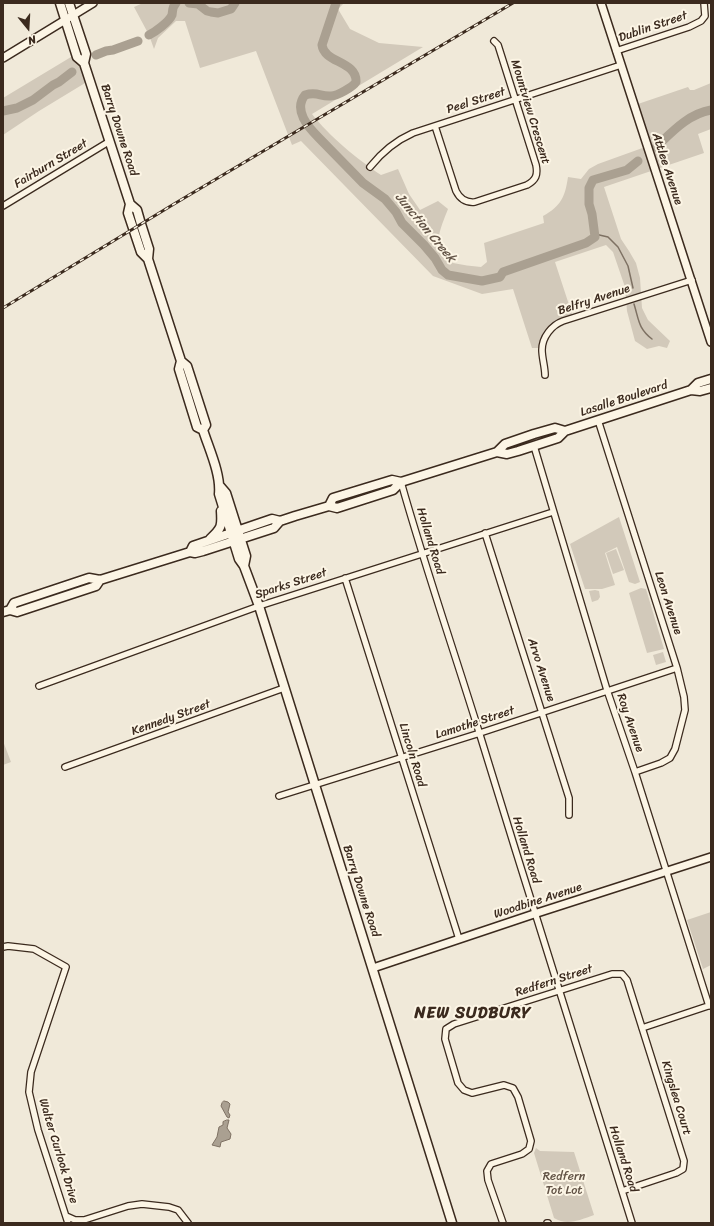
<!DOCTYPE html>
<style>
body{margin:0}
#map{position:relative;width:714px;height:1226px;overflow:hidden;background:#f0e9d9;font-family:Sriracha,sans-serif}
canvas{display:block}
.frame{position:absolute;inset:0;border:4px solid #3b2a1e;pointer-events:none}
.north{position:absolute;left:8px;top:8px;width:40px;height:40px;-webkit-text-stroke:3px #fcf5e5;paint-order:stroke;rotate:162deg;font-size:11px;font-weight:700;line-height:16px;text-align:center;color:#3b2a1e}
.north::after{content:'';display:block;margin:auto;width:14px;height:18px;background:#3b2a1e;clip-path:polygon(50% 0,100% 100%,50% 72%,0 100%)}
</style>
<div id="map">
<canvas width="714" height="1226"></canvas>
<div class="frame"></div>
<div class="north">N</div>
</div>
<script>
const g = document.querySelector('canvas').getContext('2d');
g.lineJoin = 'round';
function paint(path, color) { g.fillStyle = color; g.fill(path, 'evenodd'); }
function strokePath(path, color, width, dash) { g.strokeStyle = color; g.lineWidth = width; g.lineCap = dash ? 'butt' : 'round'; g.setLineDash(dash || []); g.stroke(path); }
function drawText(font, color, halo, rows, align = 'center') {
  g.font = font + ' Sriracha,sans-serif'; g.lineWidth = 4; g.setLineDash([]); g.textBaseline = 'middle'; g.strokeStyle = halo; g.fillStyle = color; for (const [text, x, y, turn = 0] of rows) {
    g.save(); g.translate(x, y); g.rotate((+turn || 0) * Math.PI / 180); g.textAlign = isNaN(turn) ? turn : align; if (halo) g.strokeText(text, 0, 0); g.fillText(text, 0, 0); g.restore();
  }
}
paint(new Path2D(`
 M143 3H344L338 9 350 29 379 43 423 47 312 114C329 136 357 159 381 175L398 169 409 194 420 210 438 201 448 209C441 227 428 254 453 263 462 265 472 266 481 267L487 262 484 243 544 223 543 216C561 206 565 197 568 177L581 179 589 169 598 164 648 146 635 105 688 87 690 90H694L711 83V129L698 134 704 153 604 187 621 239 629 251 636 263 640 278 642 308 648 320 670 341 667 348 659 346 647 349 635 341 627 311 625 287 613 252 606 245 555 262 573 317 553 325 542 348H532L513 289 482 294 433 276 301 141 292 145 256 51 200 68 185 21H176L158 38 154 49 149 35 134 7Z
 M76 54 90 80 39 111 3 135V98Z
 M619 517 640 582 635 584 629 582 617 547 605 553 615 585 602 589H585L570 544Z
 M616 549 624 570 613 574 606 553Z
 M641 588 646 589 664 649 647 653 629 593Z
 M595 590 599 591 600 597 598 600 592 602 589 591Z
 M663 652 666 662 656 665 653 655Z
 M3 741 11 762 3 765Z
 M711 912V965L703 969 687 920Z
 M536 1148 540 1151 574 1152 594 1215C580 1220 567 1226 554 1218L534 1153Z`), '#d2c9ba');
const water = new Path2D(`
 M224 1101 228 1102 230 1104 228 1112 230 1115 229 1118 227 1117 221 1106 222 1103Z
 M227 1120H229L227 1128 231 1134 230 1139 221 1142 220 1147 212 1145 217 1137 219 1127 223 1125V1122Z`);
paint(water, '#aaa091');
strokePath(water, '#7e7163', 1);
strokePath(new Path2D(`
 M595 234 608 237 618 247 628 266 633 288
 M634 304C639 320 638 328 652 339`), '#7e7163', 1.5);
strokePath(new Path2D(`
 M189 3 198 4 207 11 211 12 218 13 231 9 235 3
 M336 3 322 45C324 63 357 61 356 82 353 87 337 96 331 96 320 97 318 91 305 95 293 110 308 127 319 138L363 183 385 199 396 212 402 223 424 245 435 258 442 270 448 275 482 281 500 277 503 272 586 243 595 237 592 214 589 204V188L593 180 627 170 638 161
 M149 35C155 32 169 22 172 15 173 10 172 7 176 3
 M96 55 106 51 113 50 138 41
 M3 111 17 108 33 100 53 85 59 82 72 72
 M656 147C672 132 688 114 711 110`), '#aaa091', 9);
const minor = new Path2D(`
 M616 51 689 27 701 21 705 16 704 3
 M435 126 456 191C460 199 466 203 475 202L527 185C536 180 538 175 536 165L498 45 494 41
 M370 167C382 152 395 141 413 133L621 65
 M3 206 110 141
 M545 375C545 367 542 358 542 350 542 337 552 325 563 321L692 280
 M598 420 677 668 684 697 685 710 675 749 670 758 661 763 635 772
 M534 446 607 690 635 772 709 1006
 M401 482C425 567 454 651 480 735 530 898 581 1061 632 1223
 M485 533 569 798V815
 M345 578 459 939
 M39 686 259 606 553 512
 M65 767 284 688
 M279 796 480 733 677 668
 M3 947 8 946 34 949 66 967 31 1072 29 1092 38 1130 68 1223
 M642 1028 711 1005
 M66 1216 75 1220H84L128 1206 142 1204 169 1207 178 1210 188 1223
 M503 1223 488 1180 487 1171 491 1164 522 1154 529 1149 531 1141 518 1097 513 1088 504 1085 472 1093 464 1090 458 1083 445 1039 446 1029 454 1024 612 974H622L627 980 684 1161 683 1169 676 1173 622 1191
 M547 1223H548`);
const tertiary = new Path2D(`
 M601 3 711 342
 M3 58 93 3
 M373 968 534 914 711 857`);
const secondary = new Path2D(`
 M60 3 77 57 84 63
 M69 3 86 54 84 63 130 204 128 213 141 252 148 259
 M130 204 137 210 141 224 149 249 148 259 181 361 179 369 197 427 203 430C209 449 221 474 219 494L239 559 244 566 259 606 452 1223
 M181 361 187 366 206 425 203 430
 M691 390 700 391 711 388
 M497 452 507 454 518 451 558 438 565 431 691 390 698 383 711 379
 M220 486 226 493 246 556 244 566
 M329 506 333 498 392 480 401 482
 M210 539C222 528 222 526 221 511
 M190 552 193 546 272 519 280 521
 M10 610 14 603 89 578 100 580 190 552 195 553 203 551 274 528 280 521 295 516 329 506 337 508 393 490 401 482 497 452 505 444 534 434 555 428 565 431
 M3 612 10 610 17 612 96 586 100 580`);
strokePath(minor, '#3b2a1e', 8);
strokePath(tertiary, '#3b2a1e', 10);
strokePath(secondary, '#3b2a1e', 11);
strokePath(minor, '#fcf5e5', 5.5);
strokePath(tertiary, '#fcf5e5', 7);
strokePath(secondary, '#fcf5e5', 8);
const rail = new Path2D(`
 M3 308 174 204 513 3`);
strokePath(rail, '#3b2a1e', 3);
strokePath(rail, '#fcf5e5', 1.5, [4.5]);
drawText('12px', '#3b2a1e', '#fcf5e5', [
 ["Dublin Street",653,27,-19],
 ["Peel Street",476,101,-18],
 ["Mountview Crescent",530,112,73],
 ["Barry Downe Road",119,130,72],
 ["Fairburn Street",51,164,-31],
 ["Attlee Avenue",667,169,72],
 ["Belfry Avenue",594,300,-18],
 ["Lasalle Boulevard",624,399,-18],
 ["Holland Road",430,541,73],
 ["Sparks Street",291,584,-18],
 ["Leon Avenue",668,603,72],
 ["Arvo Avenue",541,670,72],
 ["Kennedy Street",171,718,-20],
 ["Lamothe Street",475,723,-18],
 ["Roy Avenue",630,723,71],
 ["Lincoln Road",412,755,73],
 ["Holland Road",526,850,73],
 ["Barry Downe Road",361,891,72],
 ["Woodbine Avenue",538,901,-18],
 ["Redfern Street",554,981,-18],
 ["Kingslea Court",676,1098,73],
 ["Walter Curlook Drive",58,1151,73],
 ["Holland Road",623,1159,72]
]);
drawText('12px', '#615245', '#fcf5e5', [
 ["Redfern",564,1177],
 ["Tot Lot",564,1191]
]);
drawText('italic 13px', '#625346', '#fcf5e5', [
 ["Junction Creek",425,228,50]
]);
g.letterSpacing = '1px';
drawText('bold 16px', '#3b2a1e', '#fcf5e5', [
 ["NEW SUDBURY",473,1014]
]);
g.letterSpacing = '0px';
</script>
